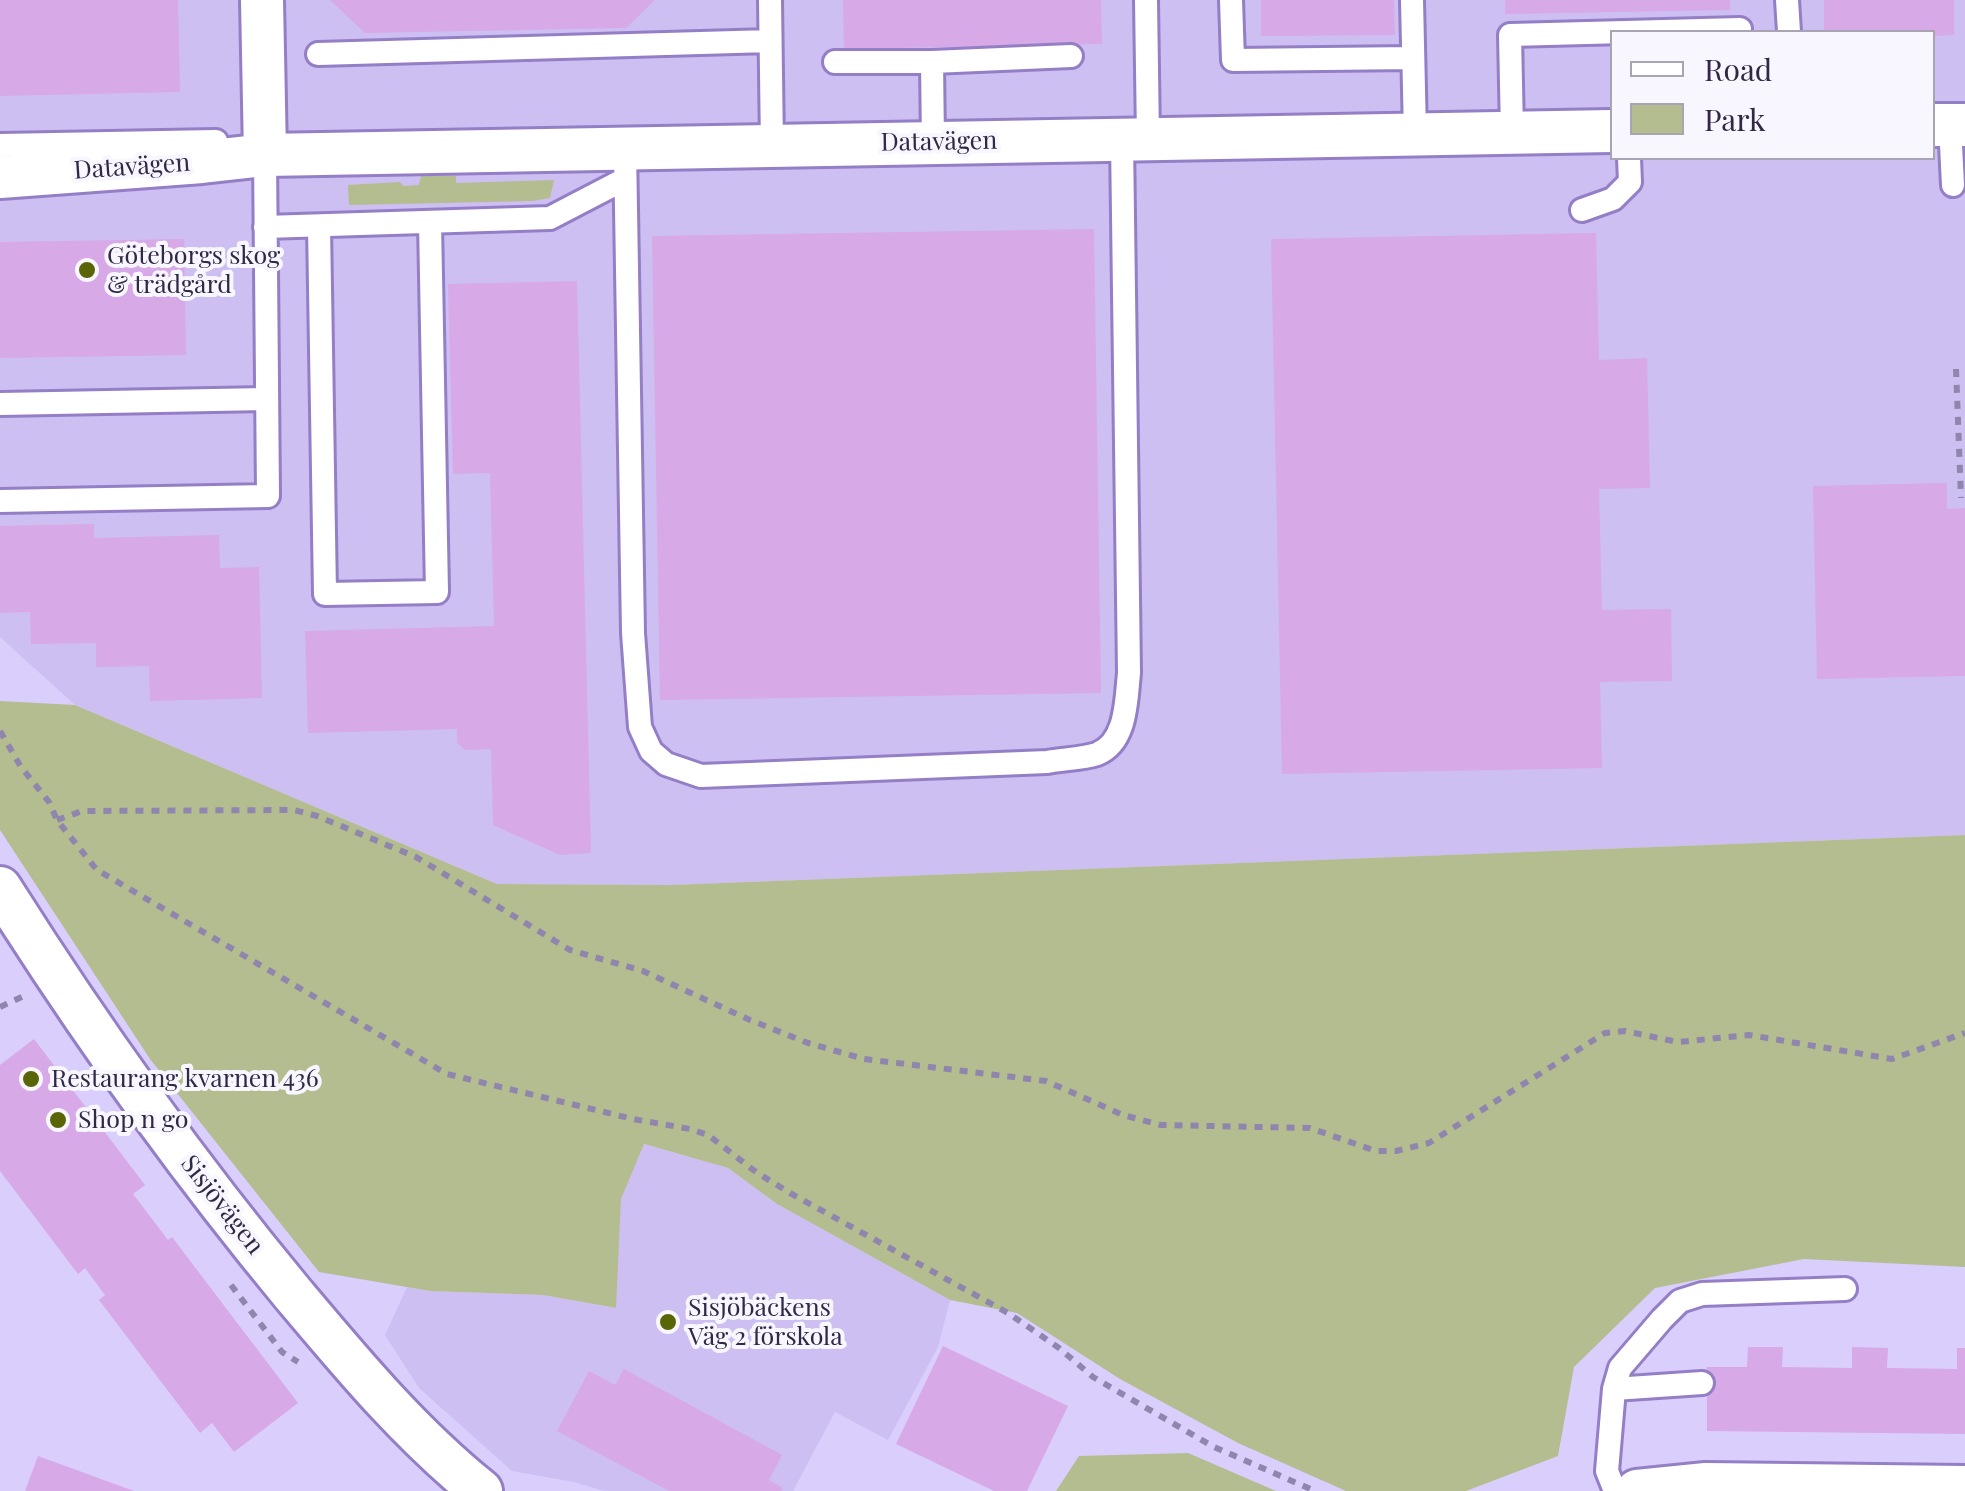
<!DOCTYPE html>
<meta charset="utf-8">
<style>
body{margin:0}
#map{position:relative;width:1965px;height:1491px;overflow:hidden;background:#dacefd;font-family:"Playfair Display",serif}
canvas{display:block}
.legend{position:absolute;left:1610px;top:30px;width:325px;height:130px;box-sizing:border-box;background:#f8f6fe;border:2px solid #a8a4b4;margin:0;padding:12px 18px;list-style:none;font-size:30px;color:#312846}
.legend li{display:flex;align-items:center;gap:20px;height:50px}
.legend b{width:50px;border:2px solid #a8a4b4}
</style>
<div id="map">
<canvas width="1965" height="1491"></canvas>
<ul class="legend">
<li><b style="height:12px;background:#fff"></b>Road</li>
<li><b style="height:28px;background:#b4bd90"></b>Park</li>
</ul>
</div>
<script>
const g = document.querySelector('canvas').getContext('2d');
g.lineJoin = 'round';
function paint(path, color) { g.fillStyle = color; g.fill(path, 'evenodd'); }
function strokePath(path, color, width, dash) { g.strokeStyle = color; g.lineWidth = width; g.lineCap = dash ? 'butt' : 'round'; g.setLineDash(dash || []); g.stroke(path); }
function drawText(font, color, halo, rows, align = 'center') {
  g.font = font + ' "Playfair Display",serif'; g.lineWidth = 8; g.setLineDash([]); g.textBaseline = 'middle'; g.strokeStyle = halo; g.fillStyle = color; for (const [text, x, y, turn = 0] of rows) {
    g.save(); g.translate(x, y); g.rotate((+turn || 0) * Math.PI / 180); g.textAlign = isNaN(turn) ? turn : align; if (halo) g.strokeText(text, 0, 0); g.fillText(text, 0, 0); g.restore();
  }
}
paint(new Path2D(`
 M0 0H1965V835L671 885 497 884 75 705 0 637ZM1612 32H1932V158H1612Z
 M643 1144 728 1168 777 1204 950 1300 938 1347 888 1440 835 1412 793 1491H604L574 1482 512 1471 419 1388 385 1335 407 1287 430 1291 543 1295 615 1308 621 1199Z`), '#cdbff2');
paint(new Path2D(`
 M421 176H456V183L554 180 550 198 532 201 349 205 348 185 400 182 403 186 419 185Z
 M0 701 75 705 497 884 671 885 1965 835V1267L1804 1259 1655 1288 1574 1367 1558 1456 1466 1491H1346L1238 1443 1120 1379 1017 1313 950 1300 777 1204 728 1168 644 1144 621 1199 616 1308 543 1295 430 1291 319 1272 150 1059 0 830Z
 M1188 1453 1276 1491H1056L1079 1456Z`), '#b4bd90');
paint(new Path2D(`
 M0 0H178L180 92 0 96Z
 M330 0H655L626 28 365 33Z
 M843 0H1101L1102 44 844 49Z
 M1261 0H1394L1395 35 1261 36Z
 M1505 0H1730V10L1505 14Z
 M1824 0H1954V35L1932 36V32H1824Z
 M1094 229 1101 693 660 700 652 236Z
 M1596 233 1599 360 1647 358 1650 488 1599 489 1602 610 1671 609 1672 681 1600 682 1602 768 1282 774 1271 239Z
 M184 239 186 355 0 358V242Z
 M577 281 591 853 560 855 493 825 491 749 465 750 457 743V729L308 733 305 631 494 626 490 473 453 474 448 284Z
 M1947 483V509L1965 508V676L1817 679 1813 486Z
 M94 524V538L219 535 220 568 259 567 262 698 150 701 149 666 96 667V643L31 644 30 612 0 613V526Z
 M34 1039 145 1185 133 1194 168 1240 172 1237 298 1403 234 1452 212 1423 200 1433 99 1300 105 1295 85 1268 78 1274 0 1171V1065Z
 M943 1346 1068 1406 1027 1491H994L896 1444Z
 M1748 1347H1783L1782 1367 1852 1368V1347L1888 1348 1887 1368 1957 1369V1348H1965V1434L1707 1431V1367H1747Z
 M624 1369 782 1455 769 1480 783 1488 781 1491H669L557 1431 589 1371 615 1385Z
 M38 1456 134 1491H25Z`), '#d7a9e7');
const service = new Path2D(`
 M770 0 772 145
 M1146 0 1148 138
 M1231 0 1233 60 1413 58
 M1412 0 1415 134
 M1787 0 1789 32
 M318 54 770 41
 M835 62H932L933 142
 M932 62 1071 56
 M1950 125 1953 185
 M1512 132 1510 35 1740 29V32
 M0 145 216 141
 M625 148 633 633 640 727 651 751 666 764 701 776 1047 762C1062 759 1082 759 1097 754 1127 742 1126 700 1129 673L1122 139
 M1582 210 1613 199 1630 182 1629 158
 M319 226 325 594 437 592 430 223
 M265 227 550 218 625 179
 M0 404 266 399
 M0 501 268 496 265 155 257 152
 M1614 1389 1702 1383
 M1615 1491 1607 1471 1614 1389 1620 1368 1662 1319 1680 1301 1702 1294 1845 1289`);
const minor = new Path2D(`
 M262 0 265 155 1612 131
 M1932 125H1965
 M0 177 202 162 265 155
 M0 888C89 1029 186 1165 293 1294 351 1363 410 1434 481 1491
 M1637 1491 1706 1484 1965 1487`);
strokePath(service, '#947ec6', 28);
strokePath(minor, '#947ec6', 48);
strokePath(new Path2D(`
 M1956 369 1961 498
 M0 731 21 767 49 802 57 820 97 870 447 1074 633 1119 690 1129 708 1135 756 1172 790 1193 1008 1313 1059 1348 1093 1377 1212 1446 1315 1491
 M57 820 82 811 294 810 317 816 416 857 570 950 643 971 750 1020 808 1043 864 1059 1046 1081 1123 1115 1161 1125 1310 1128 1376 1151H1396L1429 1143 1605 1033 1625 1031 1678 1042 1749 1035 1892 1059 1965 1033
 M0 1007 26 995
 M231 1285 282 1352 298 1362`), '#9085ac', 6, [8, 8]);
strokePath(service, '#fff', 22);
strokePath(minor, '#fff', 42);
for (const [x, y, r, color] of [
 [87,270,10,"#5a6507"],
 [31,1079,10,"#5a6507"],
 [58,1120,10,"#5a6507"],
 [668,1322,10,"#5a6507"]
]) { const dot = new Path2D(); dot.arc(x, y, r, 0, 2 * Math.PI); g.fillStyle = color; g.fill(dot); strokePath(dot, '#f8f6fe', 4); }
drawText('25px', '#312846', '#f8f6fe', [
 ["Datavägen",939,142,-1],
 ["Datavägen",132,167,-4],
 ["Sisjövägen",222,1205,52]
]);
drawText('25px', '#312846', '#f8f6fe', [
 ["Göteborgs skog",107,256],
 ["& trädgård",107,285],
 ["Restaurang kvarnen 436",51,1079],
 ["Shop n go",78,1120],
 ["Sisjöbäckens",688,1308],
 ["Väg 2 förskola",688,1337]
], 'left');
</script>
